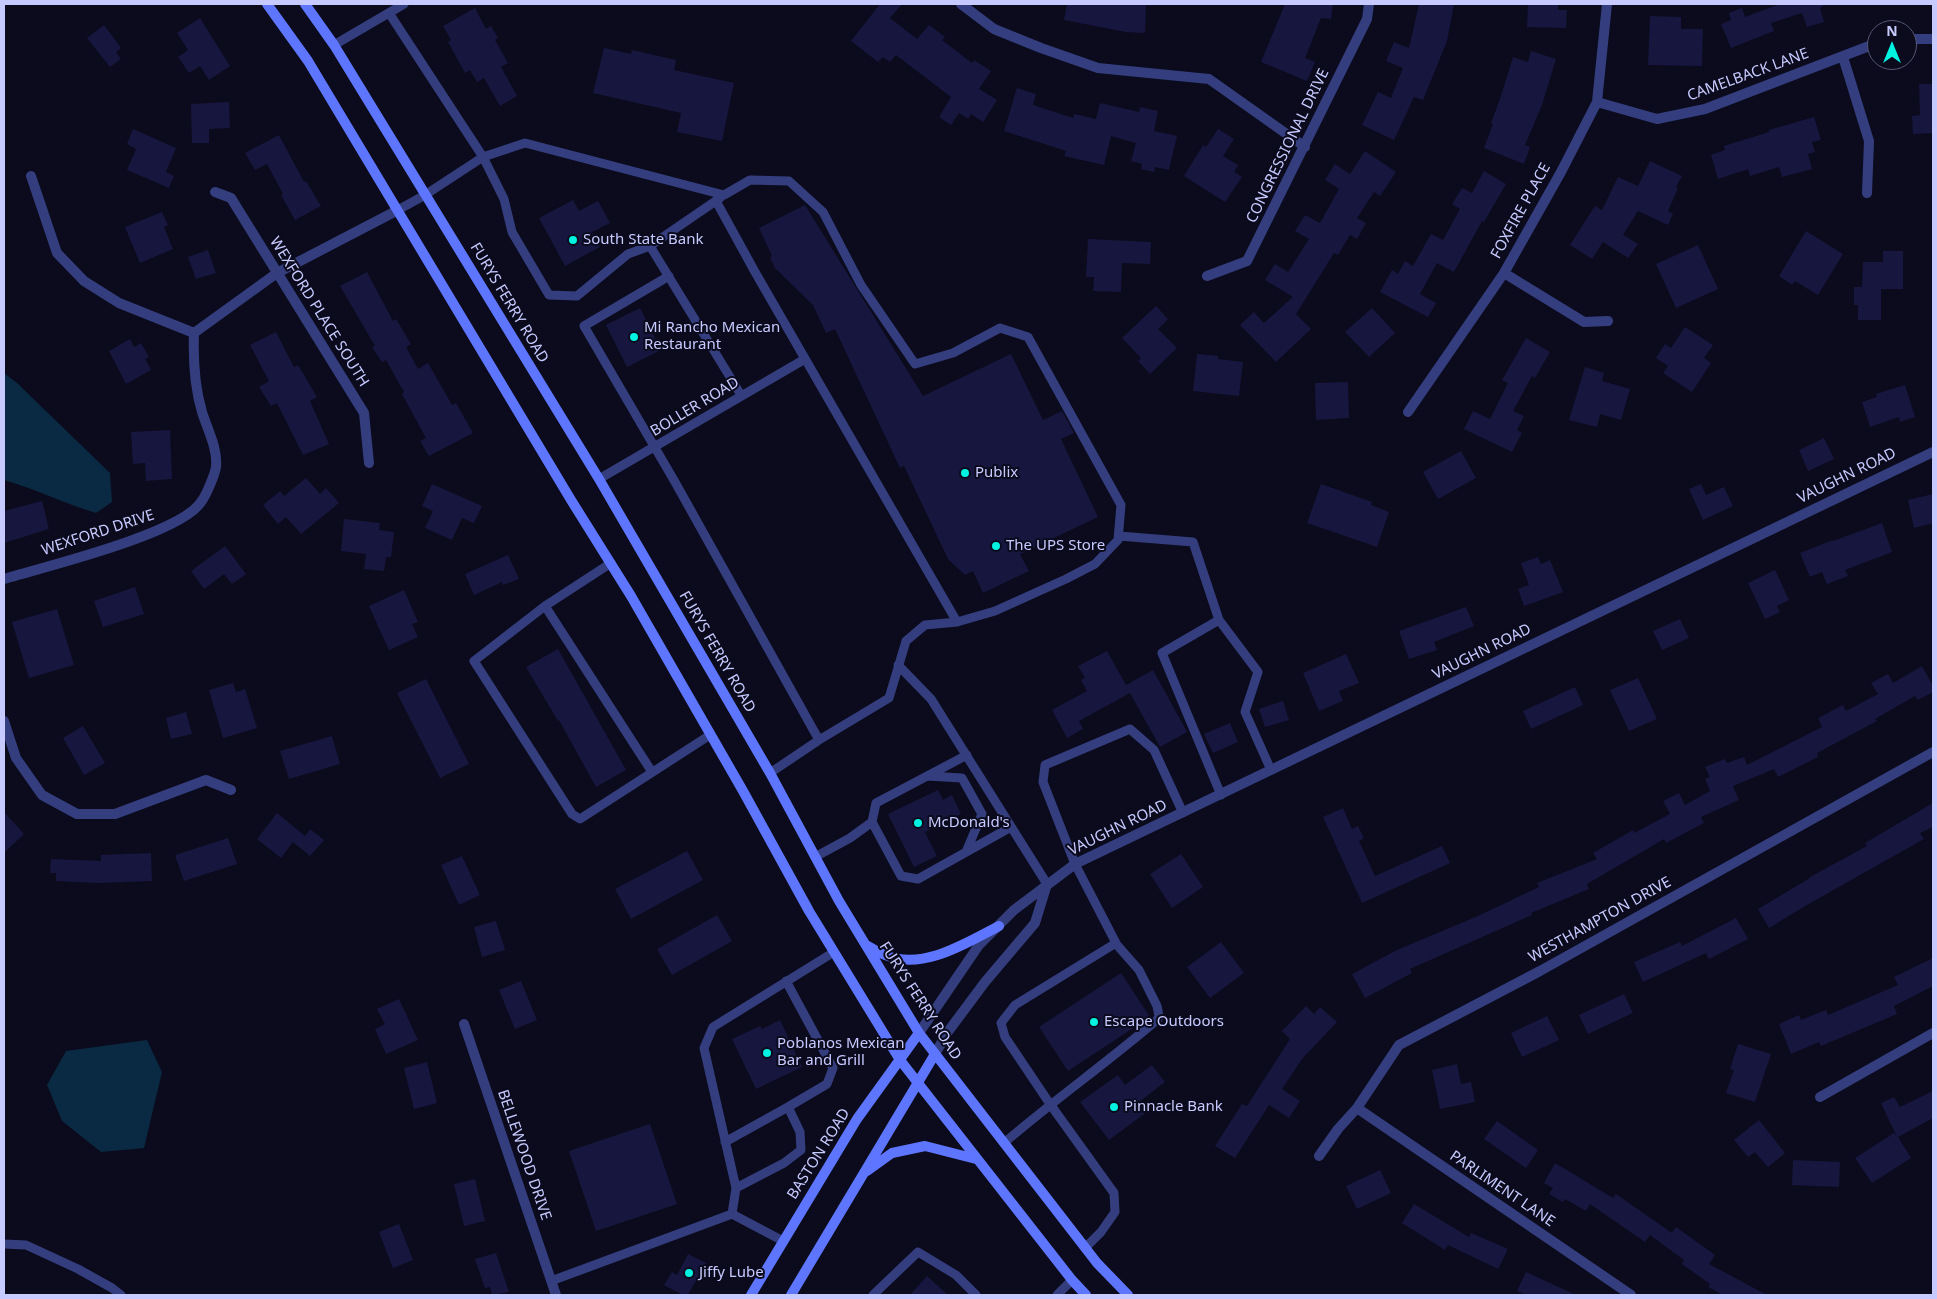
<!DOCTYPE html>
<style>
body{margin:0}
#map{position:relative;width:1937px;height:1299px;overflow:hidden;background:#0b0b1d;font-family:"Noto Sans",sans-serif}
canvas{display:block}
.frame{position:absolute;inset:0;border:5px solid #c7caff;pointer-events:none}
.north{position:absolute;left:1867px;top:20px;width:50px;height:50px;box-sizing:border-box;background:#0b0b1d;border:1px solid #565777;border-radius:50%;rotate:0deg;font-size:14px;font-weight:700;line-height:20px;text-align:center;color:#c7caff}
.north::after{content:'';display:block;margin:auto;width:18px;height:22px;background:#00f2e0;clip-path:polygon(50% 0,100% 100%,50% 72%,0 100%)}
</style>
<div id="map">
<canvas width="1937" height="1299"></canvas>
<div class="frame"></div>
<div class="north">N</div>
</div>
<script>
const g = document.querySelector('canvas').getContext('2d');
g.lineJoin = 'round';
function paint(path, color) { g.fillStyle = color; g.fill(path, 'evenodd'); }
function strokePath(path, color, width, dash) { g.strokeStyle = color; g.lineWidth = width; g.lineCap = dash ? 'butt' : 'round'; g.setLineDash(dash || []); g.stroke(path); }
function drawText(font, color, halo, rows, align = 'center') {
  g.font = font + ' "Noto Sans",sans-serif'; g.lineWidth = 4; g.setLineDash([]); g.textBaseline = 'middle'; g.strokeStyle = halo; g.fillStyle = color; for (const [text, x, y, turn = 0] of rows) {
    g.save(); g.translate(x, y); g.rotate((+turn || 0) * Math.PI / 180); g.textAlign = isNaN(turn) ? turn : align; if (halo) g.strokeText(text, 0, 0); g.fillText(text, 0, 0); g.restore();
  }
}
paint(new Path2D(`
 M4 373 17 383 110 473 112 502 96 513C65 504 36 489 4 480Z
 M147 1040 162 1072 144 1148 101 1152 62 1121 47 1085 66 1051Z`), '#0a2942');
paint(new Path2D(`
 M880 4H902L890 18 917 39 929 25 945 37 942 40 972 63 974 60 991 71 979 89 997 100 983 122 971 114 968 119 959 113 951 125 939 117 951 97 896 55 890 62 883 57 878 62 851 41Z
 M1067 4H1146L1145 33 1126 32 1064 20Z
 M1285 4H1333L1331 19 1321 18 1305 58 1315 62 1307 81 1261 62Z
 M1419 4H1454L1447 41 1423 100 1414 97 1394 140 1362 125 1378 92 1391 98 1403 68 1386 61 1394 42 1409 48Z
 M1528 4H1558V10H1567L1566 28 1527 27Z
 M1780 4H1822L1823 6 1820 8 1824 22 1807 27 1802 13 1771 23 1774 31 1731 48 1721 24 1731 20 1729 13 1742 8 1745 17Z
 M475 8 486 29 491 26 498 38 495 40 508 63 501 67 517 96 500 106 484 78 477 82 470 70 465 73 448 42 451 40 443 26Z
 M1650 16 1681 17V29H1703L1702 66 1648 65Z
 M200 18 230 66 209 80 200 66 189 73 178 57 188 50 177 33Z
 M104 25 121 48 116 52 121 59 110 67 87 38Z
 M604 48 631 54 632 50 676 60 674 70 734 83 722 141 677 132 681 113 593 93Z
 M1531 51 1556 59 1542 105 1525 145 1530 147 1524 164 1484 148 1493 124 1491 123 1501 96 1513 57 1528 62Z
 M1919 84H1933V133L1913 134 1912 116 1920 115Z
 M1017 88 1036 94 1033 105 1073 118 1074 114 1096 119 1100 103 1139 112 1140 107 1158 111 1154 131 1177 136 1169 170 1155 167 1154 172 1141 169 1142 164 1131 161 1136 143 1111 136 1104 165 1064 156 1066 151 1004 131Z
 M229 102 230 128 209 129V143H192L191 104Z
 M1814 117 1821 140 1812 142 1815 152 1808 154 1812 169 1782 177 1779 167 1750 176 1748 169 1718 179 1711 155 1725 150 1724 146 1769 132V130Z
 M133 129 176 148 166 172 174 176 169 188 127 170 136 149 127 144Z
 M1218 129 1234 139 1223 156 1238 165 1234 172 1242 177 1225 202 1184 176 1203 145 1206 147Z
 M279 135 304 182 306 181 321 206 295 220 281 195 283 194 267 164 255 170 245 153Z
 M1365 151 1396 172 1380 196 1374 192 1357 218 1366 223 1357 239 1350 235 1338 255 1334 253 1296 314 1311 329 1276 362 1240 325 1254 312 1264 323 1293 297 1265 280 1275 264 1288 272 1309 239 1295 231 1305 215 1320 223 1339 189 1325 180 1335 164 1350 174Z
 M1650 161 1682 176 1676 187 1678 188 1668 211 1673 214 1668 225 1638 211 1623 235 1638 244 1628 258 1603 242 1592 259 1570 245 1595 206 1602 210 1618 177 1638 186Z
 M1484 171 1506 184 1484 222 1482 221 1454 272 1437 263 1420 294 1436 303 1428 317 1380 292 1392 270 1398 274 1405 261 1413 266 1431 234 1443 240 1460 209 1452 204 1462 188 1472 193Z
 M573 200 579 211 598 201 610 223 592 232 600 247 565 266 539 218Z
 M805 205 923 396 1011 354 1043 420 1062 411 1074 433 1061 439 1098 517 1020 554 1029 571 983 593 973 571 965 575 948 559 904 466 900 468 835 329 826 333 813 305 775 268 770 258 772 256 759 228Z
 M162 212 168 225 164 227 173 249 140 263 125 227Z
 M1806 231 1843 254 1818 295 1795 281 1792 285 1779 276Z
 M1088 239 1151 242 1150 264 1122 263 1121 292 1093 291 1094 277H1086Z
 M1698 245 1718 289 1676 308 1656 264Z
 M208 250 216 273 196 279 188 257Z
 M1883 251H1903V289H1881V320H1858V305H1854V287H1862L1863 262H1883Z
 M367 272 393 321 396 319 411 344 406 347 418 369 428 363 452 405 456 403 473 433 429 456 420 441 426 438 402 394 404 392 386 360 382 362 372 347 375 346 340 286Z
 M1156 306 1168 319 1158 329 1177 348 1150 374 1138 361 1141 358 1122 338Z
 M640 308 661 350 627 367 606 325Z
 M1372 308 1395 333 1369 357 1345 332Z
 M1685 327 1713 345 1704 358 1711 363 1692 392 1663 373 1668 366 1656 358 1665 344 1671 348Z
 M276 332 294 367 298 365 317 397 310 401 329 444 303 455 277 403 271 406 259 387 269 381 250 345Z
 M1526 338 1550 352 1535 378 1532 376 1513 411 1524 416 1517 430 1522 433 1512 452 1464 429 1473 411 1490 419 1508 383 1502 380Z
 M130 339 134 347 141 343 149 357 145 359 151 370 126 384 109 351Z
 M1197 354 1218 356V359L1243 362 1239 396 1193 391Z
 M1585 367 1604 373 1602 381 1630 389 1621 420 1600 414 1597 427 1569 420Z
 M1348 382 1349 418 1316 420 1315 383Z
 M1905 385 1915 417 1900 422 1899 417 1870 427 1862 402 1877 397 1876 394Z
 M170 430 172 479 146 481 145 463 133 464 131 432Z
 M1824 438 1834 459 1808 471 1799 450Z
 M1461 451 1476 478 1438 499 1423 472Z
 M306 478 320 494 326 488 339 503 301 534 286 517 278 524 263 505 280 491 284 496Z
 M432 484 482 506 474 523 462 518 452 540 425 528 433 511 422 506Z
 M1321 484 1372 502 1371 505 1389 512 1377 547 1307 523Z
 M1701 484 1706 495 1724 487 1733 506 1703 520 1689 489Z
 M1933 494V523L1914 528 1908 500Z
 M42 501 49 529 4 543V511Z
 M344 519 380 523 379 530 394 532 391 557H386L384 571 364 569 366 554 341 551Z
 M1882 523 1892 552 1845 570 1848 576 1827 584 1822 572 1810 577 1800 553 1833 540V541Z
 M225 546 246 574 232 584 224 574 204 589 191 571Z
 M508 555 519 579 503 585 502 582 474 595 465 574Z
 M1538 557 1541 564 1550 560 1563 592 1524 606 1518 589 1529 585 1521 563Z
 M1775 570 1789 600 1777 606 1780 612 1765 619 1748 583Z
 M135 587 144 614 103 627 94 601Z
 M404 590 418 622 412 624 418 637 389 650 369 606Z
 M1466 607 1474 626 1434 642 1437 650 1409 659 1399 631Z
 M57 609 74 665 29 678 12 622Z
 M1680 619 1689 638 1662 650 1653 631Z
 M558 649 626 770 596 787 559 720 558 721 526 667Z
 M1107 651 1126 685 1153 670 1187 732 1160 747 1130 693 1079 721 1083 729 1067 738 1052 710 1087 691 1081 680 1085 678 1078 666Z
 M1346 654 1359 683 1339 691 1343 701 1319 711 1303 673Z
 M1922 666 1933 686V692L1918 700 1915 696 1875 719 1877 721 1817 753 1818 757 1778 777 1774 769 1733 786 1739 800 1701 817 1704 823 1666 843 1664 839 1587 884 1589 889 1531 913 1532 915 1410 969 1412 973 1365 998 1352 974 1397 950 1478 916 1539 887 1537 883 1597 859 1593 853 1633 830 1634 833 1670 814 1663 801 1679 793 1685 805 1710 791 1705 779 1710 777 1705 767 1725 759 1727 763 1744 757 1747 765 1822 727 1818 718 1843 705 1846 711 1878 694 1871 683 1888 674 1893 683Z
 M1638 678 1657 719 1629 731 1610 690Z
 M426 679 469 764 440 778 397 693Z
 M233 683 236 692 245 689 257 728 223 738 209 690Z
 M1575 687 1583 705 1531 729 1523 711Z
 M1283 701 1289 720 1265 727 1259 709Z
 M186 712 192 734 171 739 166 718Z
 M1230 723 1238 742 1213 753 1204 734Z
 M83 726 105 763 84 775 63 738Z
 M332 736 340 764 289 779 280 751Z
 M938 790 943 800 952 795 961 814 925 832 937 856 914 867 888 814Z
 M1933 803V827L1920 833 1924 839 1805 906 1769 928 1758 909 1810 878V877L1867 846 1865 843Z
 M1343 808 1352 829 1358 826 1364 838 1359 841 1375 876 1442 846 1450 863 1362 903 1323 817Z
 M4 812 24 834 4 853Z
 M277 813 305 836 310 829 324 840 310 856 293 842 281 858 257 839Z
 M228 838 237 864 184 881 175 855Z
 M687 851 703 880 631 919 615 889Z
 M151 853 152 881 98 883 56 881V873H50L51 859 101 861V855Z
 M1181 854 1203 887 1172 908 1150 874Z
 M462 856 480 895 459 905 441 865Z
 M717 915 732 941 672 975 657 949Z
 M1736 918 1748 939 1709 959 1706 953 1643 982 1634 962 1680 942 1682 946Z
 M496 921 505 950 482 957 474 927Z
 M1221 942 1244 973 1210 998 1187 967Z
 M1933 958V986L1894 1006 1897 1014 1821 1046 1819 1042 1791 1054 1779 1024 1799 1015 1801 1020 1826 1010 1828 1015 1898 985 1894 977Z
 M1121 973 1150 1017 1068 1071 1039 1027Z
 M521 981 537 1020 515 1029 499 990Z
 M1624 994 1633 1013 1588 1034 1579 1015Z
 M399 999 418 1040 386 1054 375 1029 385 1024 377 1009Z
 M1306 1006 1314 1014 1320 1007 1337 1022 1302 1059 1282 1089 1300 1101 1289 1118 1269 1105 1235 1158 1215 1146 1242 1104 1247 1106 1290 1039 1282 1031Z
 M1547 1016 1559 1040 1522 1057 1511 1033Z
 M780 1020 802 1067 756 1089 732 1039 760 1026 762 1029Z
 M1738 1044 1771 1054 1755 1102 1726 1093 1734 1070 1730 1069Z
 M427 1062 437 1103 414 1109 404 1068Z
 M1457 1064 1461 1084 1471 1082 1475 1102 1440 1109 1432 1070Z
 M1152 1065 1165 1082 1139 1102 1147 1112 1109 1140 1080 1102 1118 1075 1125 1085Z
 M1933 1091V1118L1898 1137 1911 1158 1872 1183 1855 1158 1894 1133 1897 1137 1881 1103 1894 1097 1900 1107Z
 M1759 1120 1785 1153 1768 1167 1755 1152 1748 1157 1734 1140Z
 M1497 1121 1538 1150 1526 1168 1484 1139Z
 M650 1124 677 1204 596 1231 569 1151Z
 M1793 1160 1840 1162 1839 1187 1792 1185Z
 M1555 1163 1613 1198 1616 1194 1672 1233 1676 1227 1715 1255 1709 1264 1767 1295H1723L1708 1287 1710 1284 1682 1264 1684 1260 1650 1235 1645 1242 1590 1204 1586 1211 1565 1199 1563 1202 1549 1194 1553 1188 1544 1183Z
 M1380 1170 1391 1193 1357 1209 1346 1186Z
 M475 1179 485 1221 464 1226 454 1184Z
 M1414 1204 1469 1237 1471 1233 1508 1249 1498 1269 1448 1245 1445 1250 1402 1223Z
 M399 1224 413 1260 393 1268 379 1232Z
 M496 1253 509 1292 492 1295 490 1287 485 1288 475 1259Z
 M688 1254 706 1263 688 1295H683L664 1285 672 1272 677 1275Z
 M1526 1272 1576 1295H1527L1517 1291Z
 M927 1276 948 1295H910Z`), '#17163f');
strokePath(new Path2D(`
 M389 13 483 157 504 199 512 232 549 295 577 296 628 254 650 246 741 395
 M334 45 404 4
 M716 201 755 272 957 622
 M398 210 425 195 483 157 525 143 724 195 750 180 789 181 823 212 861 285 915 364 953 353 1000 328 1028 337 1121 505 1118 540 1095 564 1066 579 995 611 957 622 925 625 906 641 889 698 819 740 770 773
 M650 246 720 198
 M669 276 584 326 675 482 819 740
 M599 479 805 359
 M1119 536 1193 542 1219 620 1162 653 1221 795
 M611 563 545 606 474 661 572 814 580 819 710 735
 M545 606 652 772
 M1219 620 1258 672 1245 712 1271 770
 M898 665 931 699 1047 884
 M927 776 962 778 982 814 966 852
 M872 822 901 876 918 879 1011 827
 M815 857 850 838 872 822 876 803 967 755
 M786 981 833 1068 827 1084 788 1107 800 1132 801 1150 784 1163 736 1188 704 1048 713 1027 834 952
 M725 1142 788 1107
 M1004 1143C1054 1100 1108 1062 1158 1019L1159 1016 1157 1006 1139 970 1117 945 1075 864 1043 782 1045 765 1130 729 1154 750 1183 813
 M732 1214 736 1188
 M4 1244 26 1245 78 1269 112 1288 121 1295
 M1085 1248 1101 1232 1115 1212 1114 1193 1050 1104 1005 1037 1001 1023 1015 1005 1116 943
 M551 1281 732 1214 783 1241
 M873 1295 918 1252 956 1275 976 1295
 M1057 1295 1072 1280`), '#343e7e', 9);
strokePath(new Path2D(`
 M961 4 994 29 1041 48 1098 68 1209 79 1305 147
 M1907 39H1933
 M1843 57 1869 141 1867 193
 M1597 102 1657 119 1705 109 1877 43
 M31 176 57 253 84 281 119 303 194 333
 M215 192 231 198 364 413 369 463
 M1504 273 1584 322 1608 321
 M1207 276 1247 261 1367 19 1369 4
 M1408 412 1504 273 1561 172 1597 102 1607 4
 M4 579C43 567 181 534 201 502 206 496 215 474 216 467 218 449 207 428 202 412 194 385 193 360 194 333L277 273 398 210
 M4 721 16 758 42 795 77 814H115L206 780 231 790
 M464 1024 556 1295
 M919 1033 979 945 1014 910 1075 864 1933 452
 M935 1054 947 1033 985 982 1035 923 1047 884
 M1820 1097 1933 1033
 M1357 1108 1631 1295
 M1319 1156 1338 1129 1357 1108 1399 1045 1540 971 1933 752`), '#343e7e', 10);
strokePath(new Path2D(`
 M267 4 308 61 571 500 631 596 743 791 809 911 900 1060 1072 1280 1086 1295
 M305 4 334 45 599 479 770 773 839 901 919 1033 1097 1263 1128 1295
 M868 946C873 949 879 953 885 955 923 971 966 943 999 926
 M867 1171 892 1153 925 1146 976 1159
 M751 1295 857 1119 919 1033
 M791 1295 935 1054`), '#5e76ff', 10);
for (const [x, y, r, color] of [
 [573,240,5,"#00f2e0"],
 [634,337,5,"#00f2e0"],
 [965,473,5,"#00f2e0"],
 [996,546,5,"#00f2e0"],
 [918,823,5,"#00f2e0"],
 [1094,1022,5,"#00f2e0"],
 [767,1053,5,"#00f2e0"],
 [1114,1107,5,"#00f2e0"],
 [689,1273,5,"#00f2e0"]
]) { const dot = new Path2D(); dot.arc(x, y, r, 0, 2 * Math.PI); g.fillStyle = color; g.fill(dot); strokePath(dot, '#0b0b1d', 2); }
drawText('15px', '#c7caff', '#0b0b1d', [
 ["CAMELBACK LANE",1748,75,-20],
 ["CONGRESSIONAL DRIVE",1288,146,-64],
 ["FOXFIRE PLACE",1521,211,-61],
 ["FURYS FERRY ROAD",509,303,59],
 ["WEXFORD PLACE SOUTH",319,312,58],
 ["BOLLER ROAD",695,407,-31],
 ["VAUGHN ROAD",1847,476,-26],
 ["WEXFORD DRIVE",98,533,-18],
 ["FURYS FERRY ROAD",717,652,60],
 ["VAUGHN ROAD",1482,652,-26],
 ["VAUGHN ROAD",1118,828,-26],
 ["WESTHAMPTON DRIVE",1600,920,-29],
 ["FURYS FERRY ROAD",920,1001,57],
 ["BASTON ROAD",819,1154,-58],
 ["BELLEWOOD DRIVE",524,1155,71],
 ["PARLIMENT LANE",1502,1189,34]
]);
drawText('15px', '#c7caff', '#0b0b1d', [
 ["South State Bank",583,240],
 ["Mi Rancho Mexican",644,328],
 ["Restaurant",644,345],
 ["Publix",975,473],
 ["The UPS Store",1006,546],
 ["McDonald's",928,823],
 ["Escape Outdoors",1104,1022],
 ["Poblanos Mexican",777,1044],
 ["Bar and Grill",777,1061],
 ["Pinnacle Bank",1124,1107],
 ["Jiffy Lube",699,1273]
], 'left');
</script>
